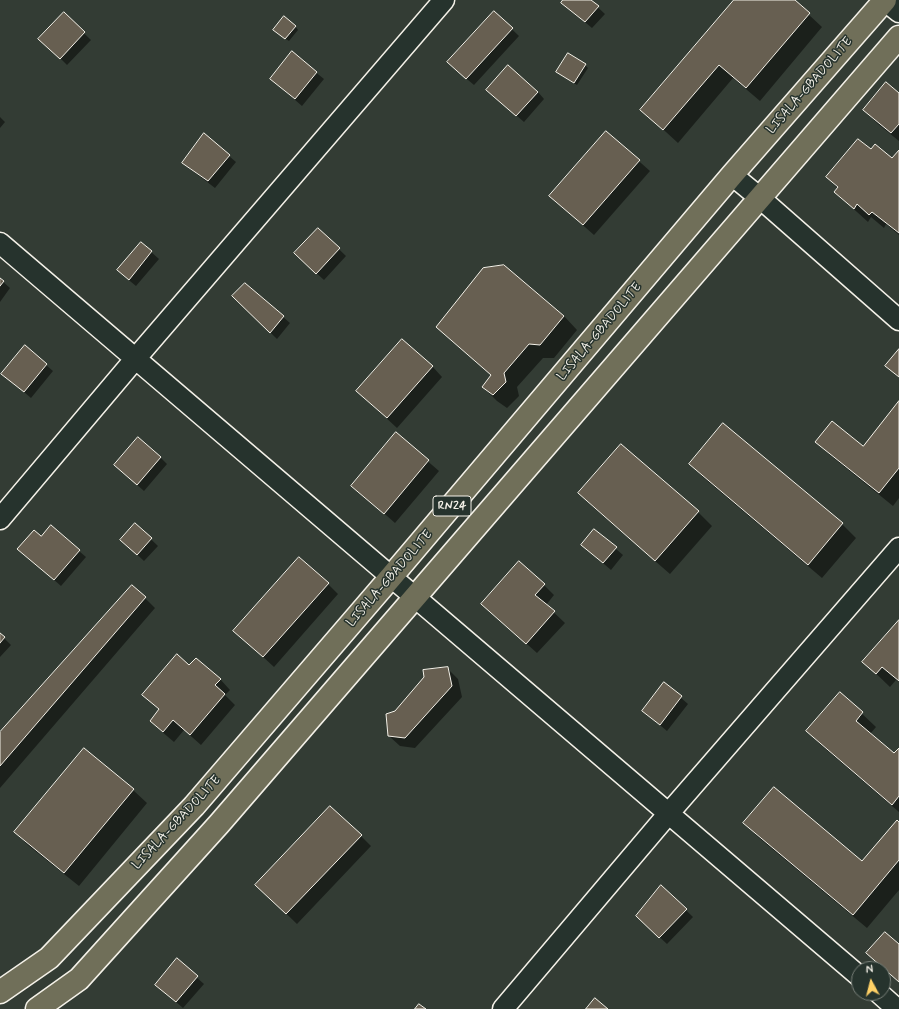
<!DOCTYPE html>
<style>
body{margin:0}
#map{position:relative;width:899px;height:1009px;overflow:hidden;background:#333c34;font-family:Mynerve,sans-serif}
canvas{display:block}
.north{position:absolute;left:851px;top:961px;width:40px;height:40px;box-sizing:border-box;background:#26332d;border:1px solid #787f78;border-radius:50%;rotate:353deg;font-size:11px;font-weight:700;line-height:16px;text-align:center;color:#f4f1e8}
.north::after{content:'';display:block;margin:auto;width:14px;height:18px;background:#ffd166;clip-path:polygon(50% 0,100% 100%,50% 72%,0 100%)}
</style>
<div id="map">
<canvas width="899" height="1009"></canvas>
<div class="north">N</div>
</div>
<script>
const g = document.querySelector('canvas').getContext('2d');
g.lineJoin = 'round';
function fillPath(path, color) { g.fillStyle = color; g.fill(path, 'evenodd'); }
function trace(path, color, width, dash) { g.strokeStyle = color; g.lineWidth = width; g.lineCap = dash ? 'butt' : 'round'; g.setLineDash(dash || []); g.stroke(path); }
function drawText(font, color, halo, rows, align = 'center') {
  g.font = font + ' Mynerve,sans-serif'; g.lineWidth = 3; g.setLineDash([]); g.textBaseline = 'middle'; g.strokeStyle = halo; g.fillStyle = color; for (const [text, x, y, turn = 0] of rows) {
    g.save(); g.translate(x, y); g.rotate((+turn || 0) * Math.PI / 180); g.textAlign = isNaN(turn) ? turn : align; if (halo) g.strokeText(text, 0, 0); g.fillText(text, 0, 0); g.restore();
  }
}
const shadow = new Path2D(`
 M564,0H590L605,14L592,28L562,3Z
 M736,0H793L822,27L760,101L733,78L678,143L642,110Z
 M494,12L519,36L474,85L455,69Z
 M64,14L91,40L67,65L40,38Z
 M295,26L298,30L289,41L277,33Z
 M292,53L324,79L302,106L271,79Z
 M585,65L588,68L577,85L561,75Z
 M538,92L544,99L524,122L494,96Z
 M899,94V141L878,124L864,110Z
 M0,117L5,122L0,128Z
 M606,132L650,171L594,235L561,206Z
 M871,151L892,160L899,151V235L886,224L884,228L871,217L868,222L835,192L838,189L827,177Z
 M229,156L236,162L215,188L190,169L183,163Z
 M318,229L346,256L324,280L302,260Z
 M141,243L159,259L136,286L125,277Z
 M504,266L564,316L577,330L554,358H543L517,387L519,396L507,408L497,401L483,387L492,376L437,327Z
 M0,279L10,288L0,302Z
 M245,284L290,323L277,339L233,296Z
 M25,347L53,371L31,398L10,380Z
 M432,366L442,377L397,428L357,391Z
 M899,402V498L893,506L830,455L817,442L863,447Z
 M396,434L439,471L395,523L352,485Z
 M622,445L698,512L712,526L670,574L593,507L579,493Z
 M160,457L167,464L144,491L115,465Z
 M690,464L842,524L856,538L822,578L704,478Z
 M135,524L158,546L144,561L128,546Z
 M594,530L623,555L611,570L589,551Z
 M41,537L79,551L86,557L61,586L19,549Z
 M328,584L338,594L274,667L235,631Z
 M544,585L554,595L546,605L565,623L537,653L482,604Z
 M145,598L155,608L0,788V734Z
 M899,622V682L896,680L890,687L864,662Z
 M0,634L11,645L0,657Z
 M190,666L220,679L230,690L225,695L235,705L201,745L184,730L174,742L161,731L151,721L160,710L143,695Z
 M447,668L458,679L462,697L415,748L400,746L389,736L396,711Z
 M664,683L688,704L667,731L643,711Z
 M840,693L876,727L870,734L894,755L899,749V812L821,745L807,731Z
 M133,790L147,803L79,886L29,846L15,832Z
 M745,823L862,862L899,823V890L867,928L758,837Z
 M361,836L371,846L297,924L267,895Z
 M661,886L693,917L667,944L637,916Z
 M177,960L204,984L183,1008L156,985Z`);
const building = new Path2D(`
 M563,0H591L599,6L585,22L561,3Z
 M734,0H795L810,13L746,88L719,65L663,130L640,110Z
 M494,11L513,28L466,79L447,62Z
 M64,12L85,32L60,59L38,39Z
 M284,16L296,26L285,39L273,30Z
 M292,51L317,72L295,99L270,79Z
 M568,53L586,64L574,83L556,72Z
 M508,65L538,92L516,116L486,90Z
 M886,82L899,93V124L891,133L863,110Z
 M606,131L640,160L583,225L549,196Z
 M204,133L230,155L208,181L182,163Z
 M858,139L871,149L875,144L892,158L899,150V233L872,212L869,215L857,204L854,209L834,192L838,187L826,177Z
 M318,228L340,248L316,274L294,253Z
 M141,242L152,251L129,280L117,270Z
 M504,265L564,316L540,345L529,344L504,373L506,382L493,395L482,387L491,375L436,327L483,268Z
 M0,278L4,281L0,286Z
 M245,283L284,316L270,333L232,296Z
 M402,339L433,366L387,418L356,391Z
 M25,345L47,364L24,392L1,374Z
 M899,349V377L885,366Z
 M899,401V468L879,493L815,442L832,421L863,446Z
 M723,423L843,523L808,565L689,464Z
 M396,432L429,460L384,514L351,486Z
 M138,437L161,457L137,485L114,465Z
 M621,444L699,511L655,561L578,493Z
 M135,523L152,538L137,555L120,540Z
 M51,525L80,550L54,580L17,549L34,530L41,536Z
 M594,529L617,547L603,563L581,545Z
 M299,557L329,583L263,657L233,631Z
 M519,561L545,584L535,595L555,611L526,644L481,604Z
 M132,585L146,597L0,766V732Z
 M899,620V681L882,667L876,674L862,662Z
 M0,633L5,637L0,643Z
 M177,654L189,665L196,658L221,679L215,685L225,694L190,735L173,720L163,732L150,721L159,709L142,695Z
 M448,667L452,686L405,738L388,736L386,714L395,711L424,677L423,670Z
 M664,682L682,696L660,725L642,711Z
 M840,692L863,712L856,721L894,753L899,748V796L892,805L806,731Z
 M84,748L134,789L64,873L14,832Z
 M774,787L862,861L897,820L899,822V860L853,915L743,823Z
 M330,806L362,835L286,914L255,885Z
 M661,885L687,909L659,938L636,916Z
 M885,932L899,944V982L866,953Z
 M177,958L198,976L176,1002L155,985Z
 M595,998L608,1009H586Z
 M419,1004L426,1009H415Z`);
const street = new Path2D(`
 M884,0L899,12
 M732,175L760,198L899,320
 M0,243L859,976
 M0,519L136,358L444,0
 M879,993L897,1009
 M503,1009L669,813L899,548`);
const primary = new Path2D(`
 M0,992L49,958L194,806L391,577L732,175L885,0
 M37,1009L79,979L219,824L899,37`);
const shields = [
 [452,506,38]
];
const shieldNames = [
 ["RN24",452,506]
];
const streetNames = [
 ["LISALA-GBADOLITE",810,86,-49],
 ["LISALA-GBADOLITE",600,332,-50],
 ["LISALA-GBADOLITE",390,579,-49],
 ["LISALA-GBADOLITE",177,823,-47]
];
fillPath(shadow, '#0007');
fillPath(building, '#675f51');
trace(building, '#f4f1e8', 1);
trace(street, '#f4f1e8', 23);
trace(primary, '#f4f1e8', 25);
trace(street, '#26332d', 20);
trace(primary, '#706f59', 22);
for (const [x, y, w] of shields) { const box = new Path2D(); box.roundRect(x - w / 2, y - 10, w, 20, 3); g.fillStyle = '#26332d'; g.fill(box); trace(box, '#f4f1e8', 1); }
drawText('bold 12px', '#f4f1e8', null, shieldNames);
drawText('13px', '#f4f1e8', '#26332d', streetNames);
</script>
